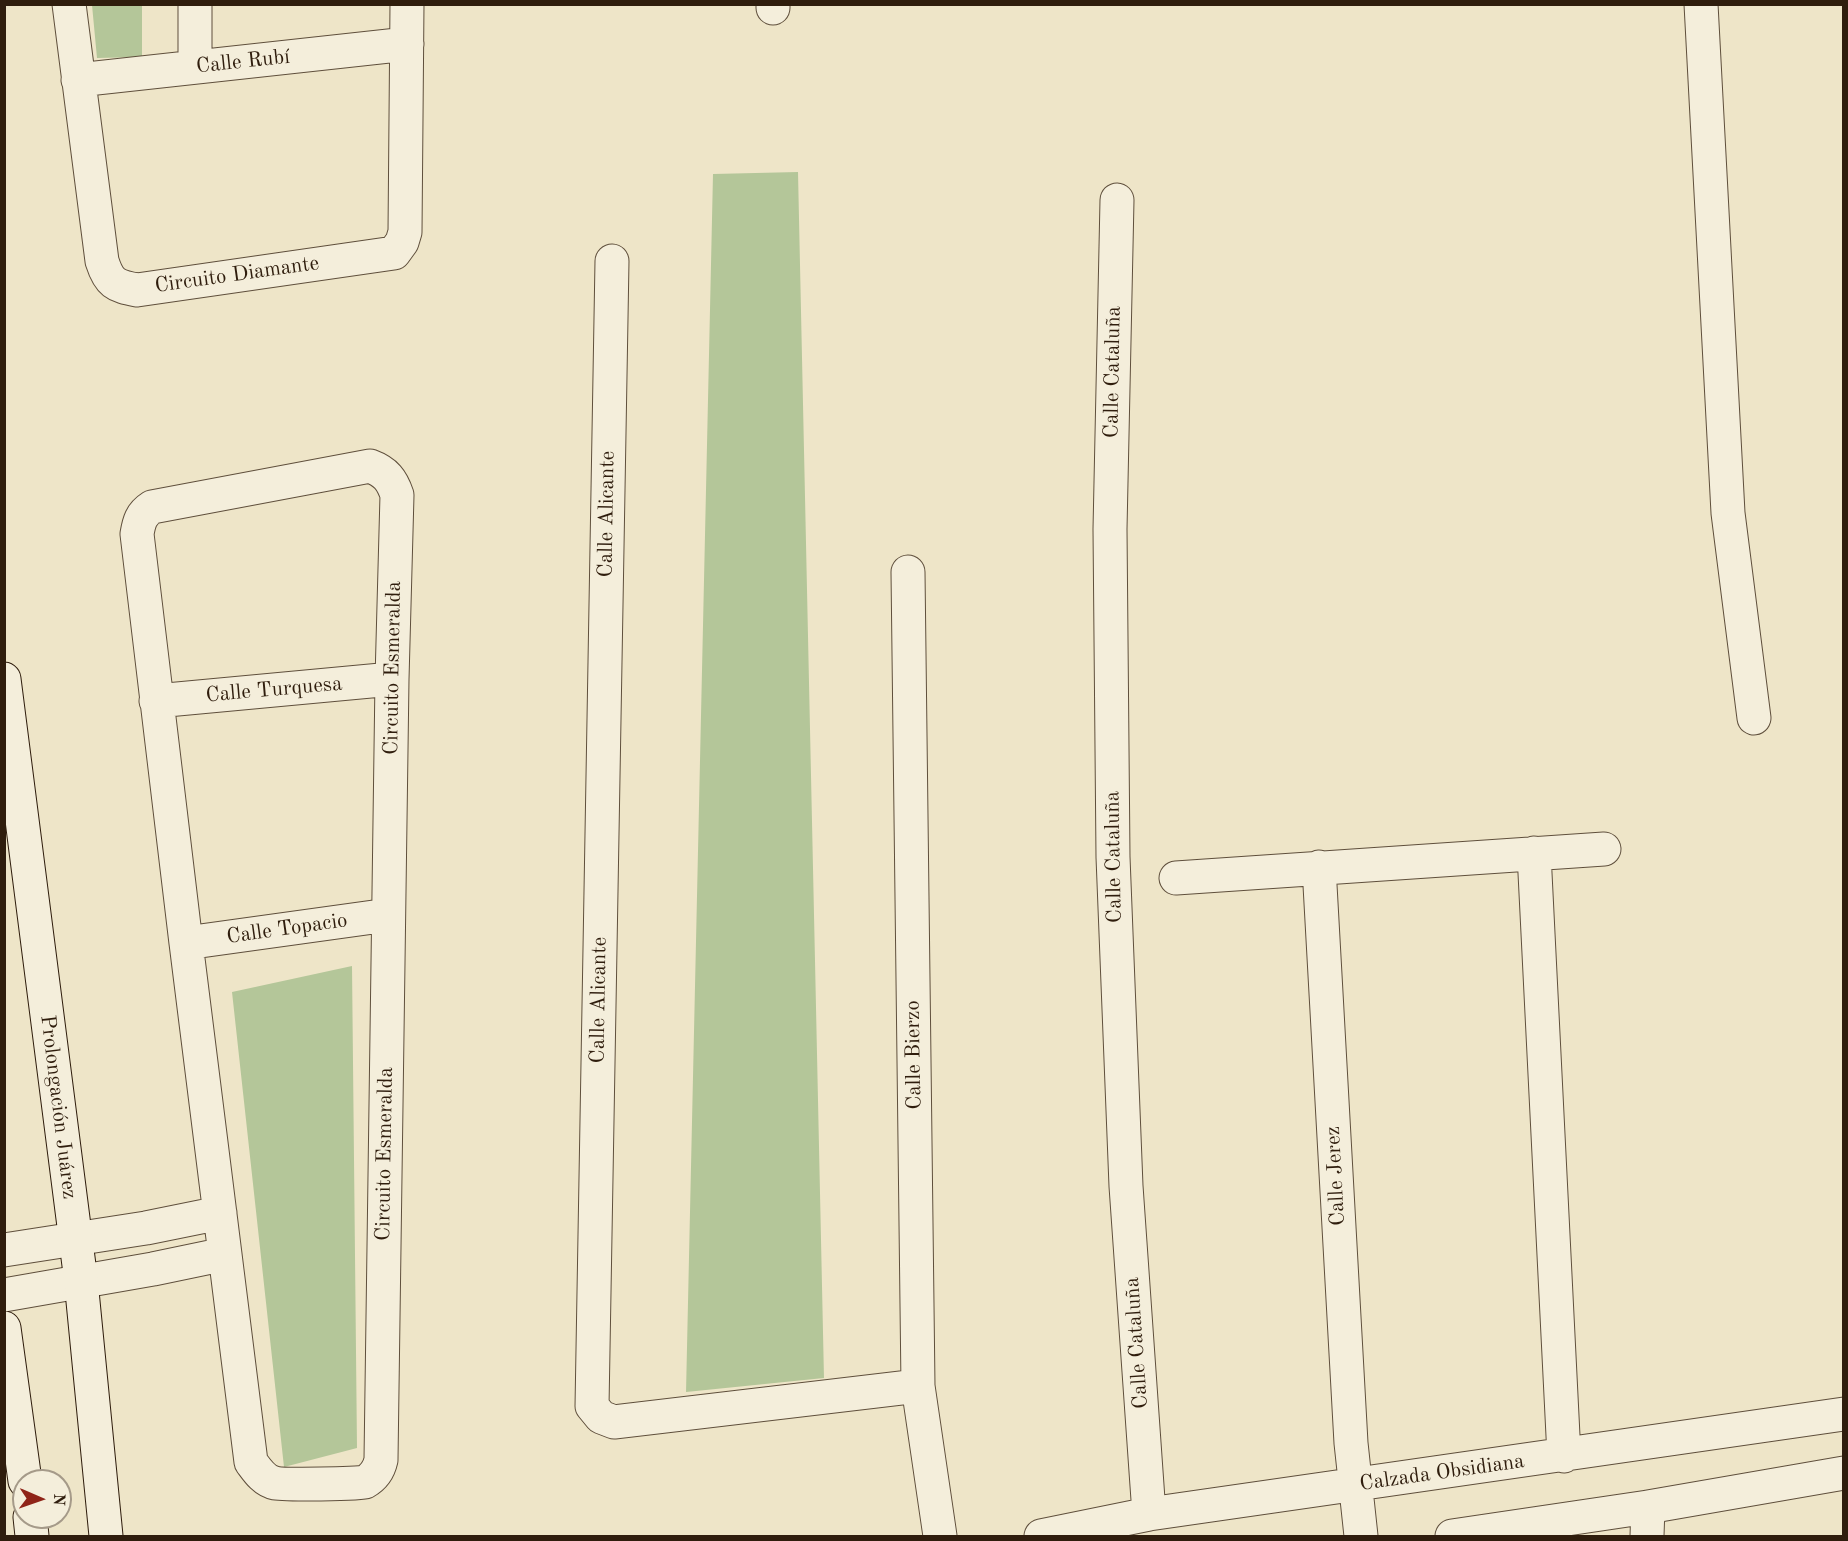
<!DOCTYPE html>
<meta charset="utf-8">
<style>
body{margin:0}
#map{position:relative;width:1848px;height:1541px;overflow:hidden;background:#eee5c8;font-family:"Old Standard TT",serif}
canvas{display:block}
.frame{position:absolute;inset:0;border:6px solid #2f1d0d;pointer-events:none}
.north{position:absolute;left:12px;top:1469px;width:60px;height:60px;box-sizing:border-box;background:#f4eedb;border:2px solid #a59a89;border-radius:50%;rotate:92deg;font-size:16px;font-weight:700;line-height:24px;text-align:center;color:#2f1d0d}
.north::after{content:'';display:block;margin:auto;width:21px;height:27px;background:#8f2418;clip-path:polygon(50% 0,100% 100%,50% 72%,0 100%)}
</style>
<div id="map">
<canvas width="1848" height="1541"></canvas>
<div class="frame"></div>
<div class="north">N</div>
</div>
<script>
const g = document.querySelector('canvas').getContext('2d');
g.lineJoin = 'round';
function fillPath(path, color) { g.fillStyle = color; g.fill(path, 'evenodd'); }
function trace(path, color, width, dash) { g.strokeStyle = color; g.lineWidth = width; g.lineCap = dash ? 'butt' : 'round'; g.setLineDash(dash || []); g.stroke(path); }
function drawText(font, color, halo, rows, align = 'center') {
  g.font = font + ' "Old Standard TT",serif'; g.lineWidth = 4.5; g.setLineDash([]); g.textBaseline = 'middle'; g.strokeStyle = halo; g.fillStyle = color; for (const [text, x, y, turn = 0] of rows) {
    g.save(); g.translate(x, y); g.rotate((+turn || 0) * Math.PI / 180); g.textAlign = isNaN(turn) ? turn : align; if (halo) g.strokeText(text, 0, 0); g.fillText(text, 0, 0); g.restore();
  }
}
const green = new Path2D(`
 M92,5H142V57L97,58Z
 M798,172L824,1378L686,1392L713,174Z
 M352,966L357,1448L284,1467L232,992Z`);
const street = new Path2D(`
 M69,4L102,261C109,283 115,286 137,290L394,253L402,242L405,232L407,4
 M195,4V67
 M1701,4L1728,513L1754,718
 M773,8V4
 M78,80L407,44
 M1117,200L1110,529L1113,857L1126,1186L1149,1514
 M612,261L592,1406L601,1417L614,1422L918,1386
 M370,466C386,472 392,480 397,495L392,679L381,1460C379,1469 374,1477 365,1482C360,1484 282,1485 275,1483C264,1481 257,1470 251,1462L186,943L137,534C139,522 141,514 152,507Z
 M908,572L918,1386L940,1536
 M156,701L392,679
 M1534,853L1564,1456
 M1319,867L1351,1443L1361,1536
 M1176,878L1604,849
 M186,943L388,915
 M4,1250L146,1228L220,1213
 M4,1295L153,1269L225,1254
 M1041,1536L1149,1514L1844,1414
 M1452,1536L1648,1507L1844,1473
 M1647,1536L1648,1507`);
const secondary = new Path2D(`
 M4,679L81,1281L106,1536
 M4,1328L25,1481
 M30,1517L32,1536`);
const streetNames = [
 ["Calle Rubí",243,62,-6],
 ["Circuito Diamante",237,275,-8],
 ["Calle Cataluña",1113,372,-89],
 ["Calle Alicante",607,514,-89],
 ["Circuito Esmeralda",393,668,-89],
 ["Calle Turquesa",274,690,-5],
 ["Calle Cataluña",1114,857,-91],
 ["Calle Topacio",287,929,-8],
 ["Calle Alicante",599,1000,-89],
 ["Calle Bierzo",914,1055,-91],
 ["Prolongación Juárez",58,1107,83],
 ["Circuito Esmeralda",385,1154,-89],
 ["Calle Jerez",1336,1176,-93],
 ["Calle Cataluña",1137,1343,-94],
 ["Calzada Obsidiana",1442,1473,-8]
];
fillPath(green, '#b4c699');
trace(street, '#5f4f3c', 35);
trace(secondary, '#2f1d0d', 35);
trace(street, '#f4eedb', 33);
trace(secondary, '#f4eedb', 33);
drawText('21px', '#2f1d0d', '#f4eedb', streetNames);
</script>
